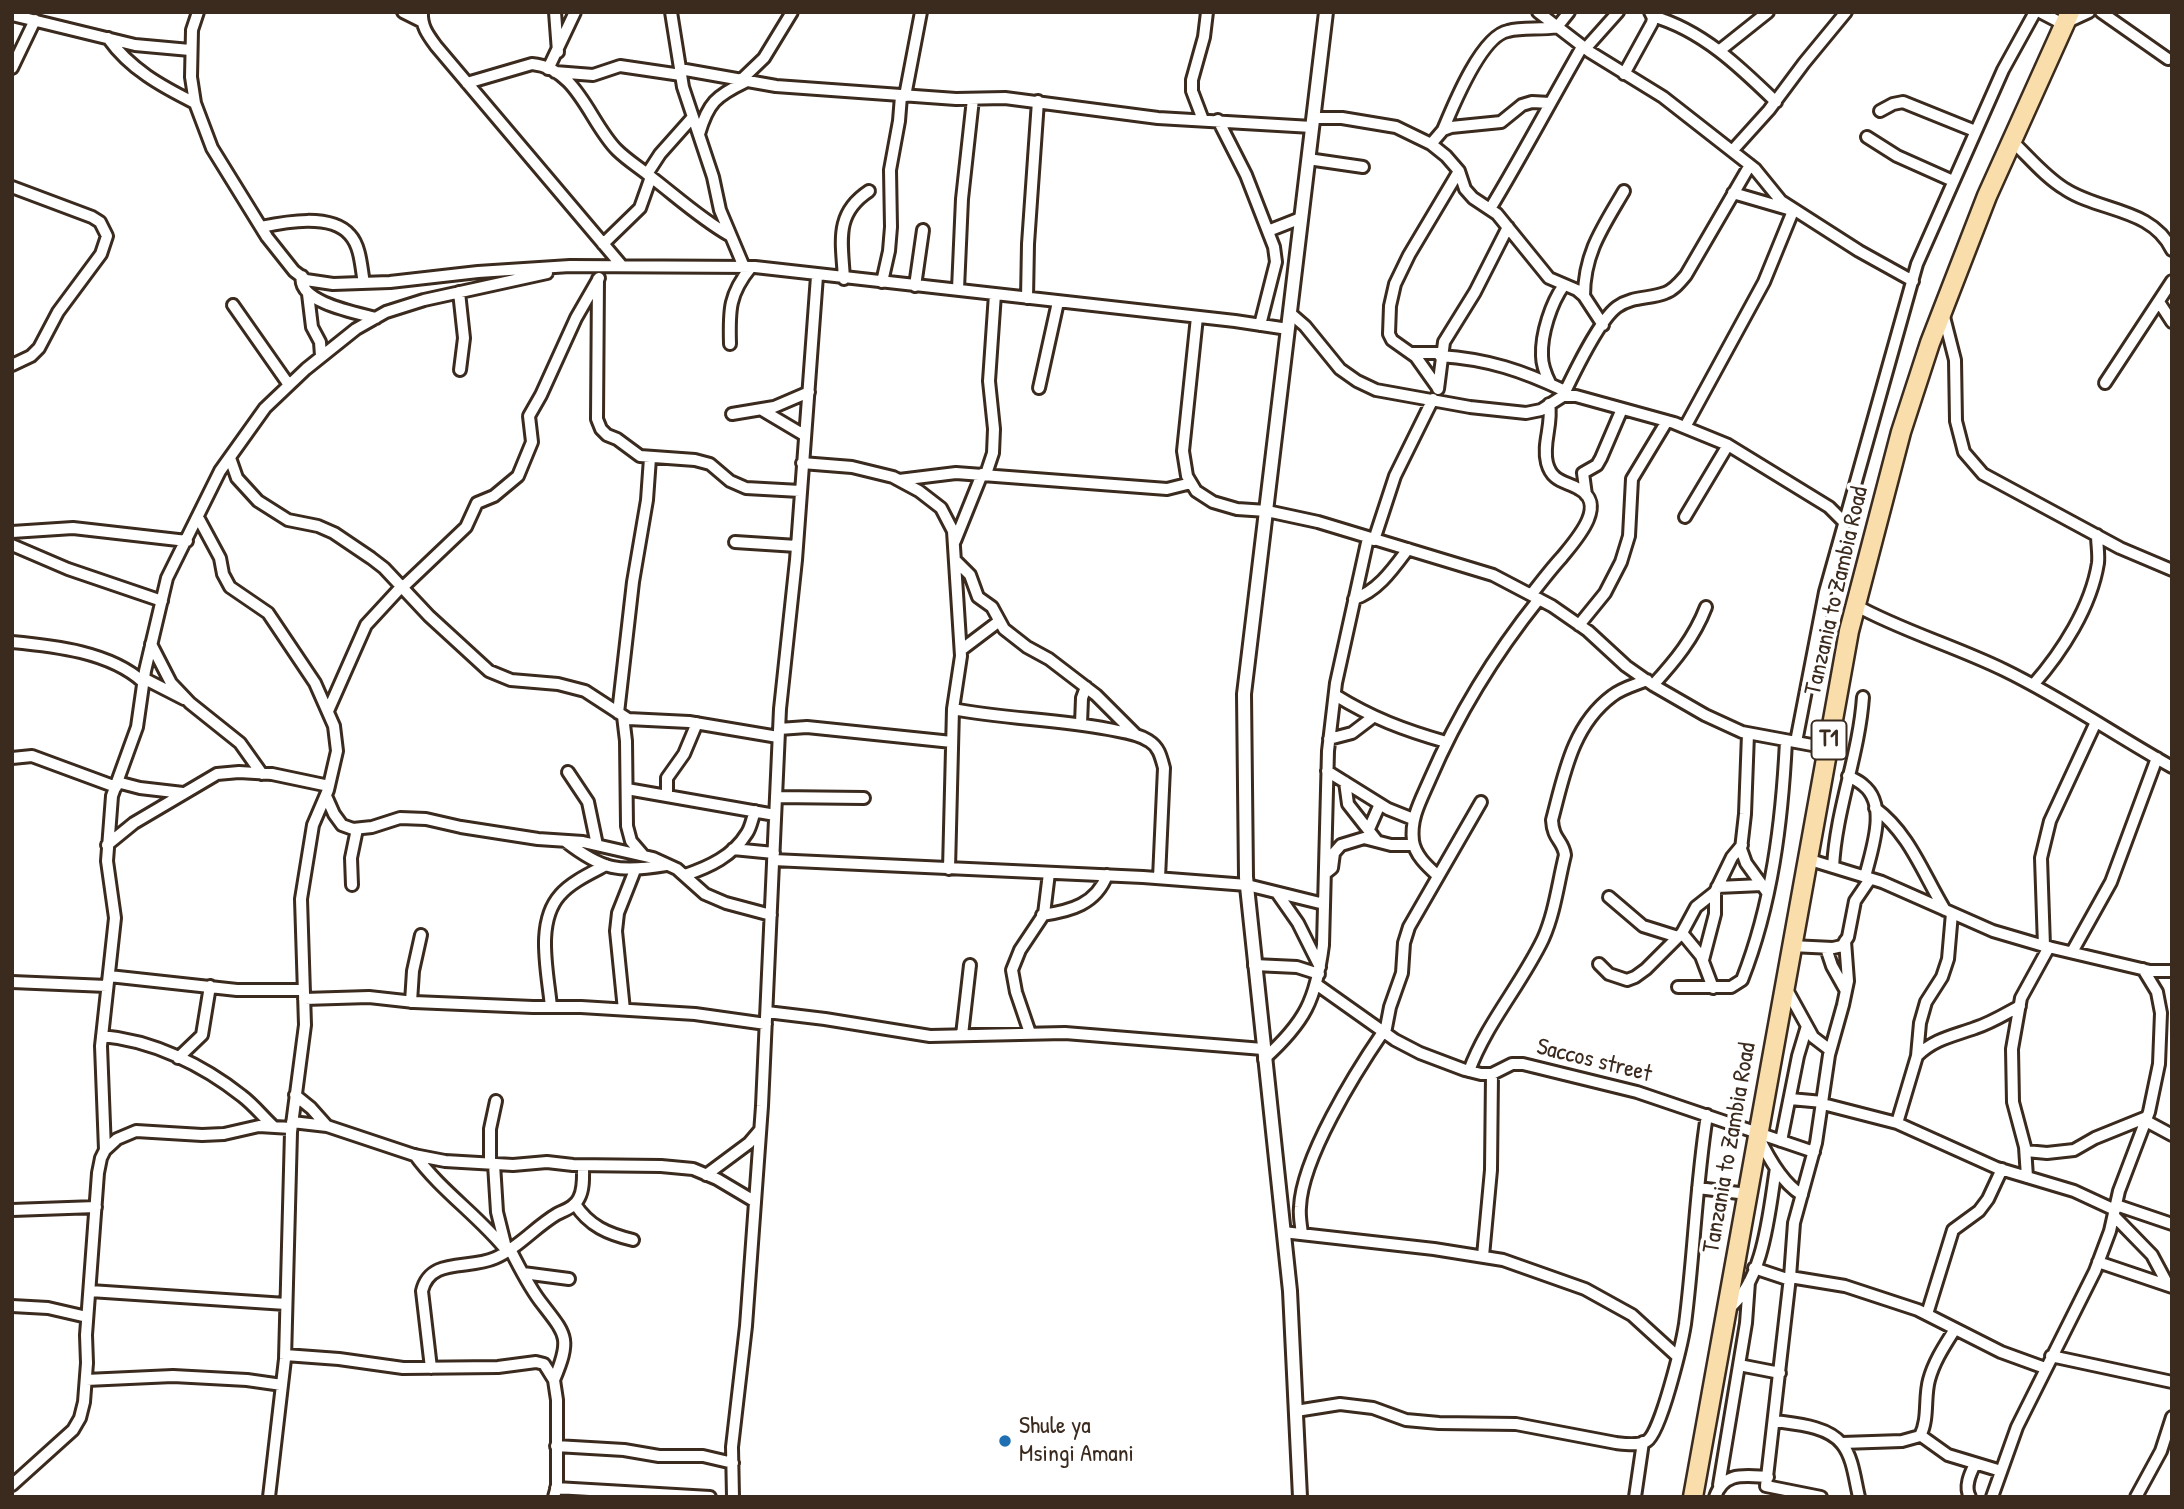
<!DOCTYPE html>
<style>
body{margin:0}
#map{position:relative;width:2184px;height:1509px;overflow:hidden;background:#fff;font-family:"Patrick Hand",sans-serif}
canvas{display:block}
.frame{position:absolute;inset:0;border:14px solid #3b2a1e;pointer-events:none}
</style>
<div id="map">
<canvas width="2184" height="1509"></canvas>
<div class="frame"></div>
</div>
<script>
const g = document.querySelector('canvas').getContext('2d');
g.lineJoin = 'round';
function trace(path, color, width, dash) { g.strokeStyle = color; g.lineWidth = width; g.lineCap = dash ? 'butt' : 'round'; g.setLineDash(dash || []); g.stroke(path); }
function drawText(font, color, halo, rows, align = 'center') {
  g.font = font + ' "Patrick Hand",sans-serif'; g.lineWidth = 7; g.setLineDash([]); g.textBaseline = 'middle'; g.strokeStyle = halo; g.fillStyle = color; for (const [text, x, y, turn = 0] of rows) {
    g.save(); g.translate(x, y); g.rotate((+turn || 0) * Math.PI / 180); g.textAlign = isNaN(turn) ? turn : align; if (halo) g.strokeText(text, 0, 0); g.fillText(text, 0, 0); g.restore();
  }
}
const minor = new Path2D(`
 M198,12L192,30L191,77L195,103L212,148L267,237L294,271L306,280L333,284L390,282L478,272L570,266L755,267L1235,321L1288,329
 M403,12L421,21
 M422,12C421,26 428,35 436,46L622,266
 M555,12L558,52
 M671,12L683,87L713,177L720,210L744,267
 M1538,12L1590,52L1663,97L1755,169L1781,201L1859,251L1913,281
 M2040,12L2063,24L2089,12
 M2101,12L2168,59
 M12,15L135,45L190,50
 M1652,16C1702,30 1740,67 1776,102
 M108,38C130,69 161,86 195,103
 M1585,49L1618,12
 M1719,51L1768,12
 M12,68L35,20
 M548,69L575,12
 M680,69L776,86L956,99L1005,98L1158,118L1312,127
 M555,72L593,75L620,66L681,75
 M1624,74L1652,23L1653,18L1650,12
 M740,81L764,58L792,12
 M467,83L532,64C578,68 589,122 617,150C627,160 640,168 651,177C677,197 701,219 729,235
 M905,96L921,12
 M1880,111L1893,104L1903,102L1975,131
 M1313,118H1342L1396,127L1431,144L1446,156L1459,171L1465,189L1473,198L1497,214L1549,278L1577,290L1584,296L1603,325
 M1203,120L1192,91V80L1204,37L1207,12
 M1218,120L1246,175L1274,247L1276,262L1260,325
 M1443,130C1453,106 1481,36 1508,31C1523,27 1541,30 1557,27L1569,12
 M699,134C708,103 716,96 745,82
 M1867,137L1897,156L1953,181
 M2012,141C2029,157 2045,177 2065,189C2100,212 2152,208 2172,250
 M1431,144L1443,130L1451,127L1501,122L1522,105L1532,102L1550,103
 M1732,151L1769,110L1804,63L1846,12
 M1308,159L1363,167
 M647,174L660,154L692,118
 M12,187L92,217L100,222L107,236L101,254L58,312L39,348L31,356L12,365
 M1733,193L1788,209
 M1490,209C1522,156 1551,101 1582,47
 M261,227C285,222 331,213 350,235C361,247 361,268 364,283
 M1268,231L1301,218
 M603,244L640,208L651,177
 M302,276C296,302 357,313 376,318
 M598,279L597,419L601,429L607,435L617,439L640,456L695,460L710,464L730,481L746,488L800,491
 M844,279C842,242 834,214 869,191
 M882,282L889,251L891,227L890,170L899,121L901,96
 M915,286L923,230
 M958,289L962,199L973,99
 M459,292L464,338L460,370
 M308,294L312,327L320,342L321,356
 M1584,296C1584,253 1603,227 1624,191
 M1027,298L1028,244L1038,101
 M2159,302L2172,322
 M233,305L289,385
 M1290,313L1305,326L1340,369L1357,381L1376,390L1470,407L1526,413L1541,410L1563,396H1576L1674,423L1728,445L1829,507L1845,523
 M1943,313L1955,360L1956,421L1964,452L1983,474L2120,548L2172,570
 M1197,317L1183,451L1187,476L1196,491L1213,502L1237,509L1267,511L1318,522L1493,575L1552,606L1588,631L1626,666L1653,685L1705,715L1742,732L1828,748
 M730,344C729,310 729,294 751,267
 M1411,353H1441
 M1440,356C1488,359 1523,371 1565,391
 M1550,383C1546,375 1542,365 1542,356C1541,334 1551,303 1564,285
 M2105,383L2172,281
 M1039,388L1058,302
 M1438,388L1416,357L1392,340L1389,334L1390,306L1395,284L1409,255L1459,171
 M1438,389L1444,342L1475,292L1508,227
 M1563,396C1573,375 1599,320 1617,307C1632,296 1650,299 1665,293C1674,290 1680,282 1686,275L1750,165
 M762,410L804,435
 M732,414L774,407L809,392
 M1685,427L1764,282L1793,211
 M230,458L237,478L258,501L288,520L318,526L334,533L371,558L384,568L429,616L489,671L511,680L558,684L585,691L628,719L689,722L778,737
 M802,463L852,467L893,477L919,491L941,508L953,531L961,656L953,709L949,869
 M986,474L993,453L994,429L989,381L995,294
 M899,480L956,473L1167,489L1191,483
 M1586,495L1583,473L1597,465L1601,458L1622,409
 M1685,517L1728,445
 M199,519L220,558L223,574L230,587L268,613L315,683L334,726L337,751L328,790L313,825L301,899L305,1025L291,1132L285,1359L269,1497
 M12,532L73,528L187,541
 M1374,540L1395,476L1433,399
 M955,541L982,474
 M735,542L797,546
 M12,545L68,569L162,601
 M955,560L970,575L978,597L992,607L1004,629L1027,647L1049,659L1096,695L1136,735
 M403,587L466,527L477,503L494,496L518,476L532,442L529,416L541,395L576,318L599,278
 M1531,595C1541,582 1551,569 1562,557C1574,542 1609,505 1579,489C1565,481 1552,482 1547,463C1542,443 1553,424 1549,404
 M1354,599C1378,591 1393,569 1408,549
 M1855,605C1902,631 1955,646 2004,670C2062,698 2115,735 2172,767
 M1579,625L1605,593L1621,562L1629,536L1632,479L1667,421
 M12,642C55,646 110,652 143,682
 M151,644L171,683L190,703L240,743L262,774
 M961,650L998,622
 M143,678L184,699
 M1653,685C1675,661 1694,638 1706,607
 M2033,685C2062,652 2091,607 2098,563C2099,554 2097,544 2097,535
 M1335,695C1372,718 1404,730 1446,742
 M953,709C1004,719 1056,719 1108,729C1122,732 1137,733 1149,741C1159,747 1161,757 1164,768L1159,878
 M328,711L366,625L402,586
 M618,713L633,582L647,500L650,458
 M623,716L626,741L627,826L631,841L643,855
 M1081,724L1082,698L1086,687
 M779,729L807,727L952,742
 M1748,734L1745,814L1741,849L1746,863L1767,892
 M1329,739L1352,733L1373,717
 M1796,742L1825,592L1917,264L2003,70L2035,12
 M12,758L32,756L116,787
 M1327,771L1388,809L1413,819
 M568,772L588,802L597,845
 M1848,776C1853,779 1859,781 1863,785C1889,805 1871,851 1865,877
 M117,782L140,788L183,793
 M1345,782L1348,804L1377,841
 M627,789L775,815
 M667,795V778L684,754L697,723
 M326,796L334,814L342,825L353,829L372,827L400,818L426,819L461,827L538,839L583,842L653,858L677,869L705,894L726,903L771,915
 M776,797L864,798
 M1875,808C1910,834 1923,874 1945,910
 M1369,829L1380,804
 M565,841C602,870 619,873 666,865
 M107,845L134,823L217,774L239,772L272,774L329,786
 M733,849L774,853
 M1807,859L1882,882L1993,931L2044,946L2150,971H2172
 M773,860L1143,877L1247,885L1324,904
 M1833,867C1836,809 1859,755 1863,697
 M1327,872L1332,868L1334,853L1341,845L1364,838L1391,845H1413
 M685,875C709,867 733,856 747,833C751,827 752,819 755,811
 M1437,875C1427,866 1415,855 1413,841C1410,818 1421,800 1430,779C1458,714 1495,654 1539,599
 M352,885L351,858L357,829
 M1717,887L1762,885
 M1277,893L1298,923L1320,967
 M1609,897L1643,926L1678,937
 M1042,915C1071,911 1096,904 1107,875
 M1682,933L1701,956L1713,988
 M1791,946L1833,948L1842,946L1848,937L1855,901L1870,879
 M2044,946L2041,858L2050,821L2096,722
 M1826,948L1832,966L1846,991
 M2072,952L2111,882L2157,758
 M1703,960L1715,914V892
 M1599,964L1609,974L1627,980L1635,977L1646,969L1682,933L1696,907L1715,892L1732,857L1742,845
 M1254,965L1297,967L1319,974
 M109,976L237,990H304
 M12,982L107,986
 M1316,984L1395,1040L1420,1053L1465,1070L1481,1074H1492L1512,1064H1523L1637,1092L1814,1152
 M1678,987H1731L1742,980C1772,904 1782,822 1786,741
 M1786,988L1813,1037L1830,1050
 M304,999L369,997L414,1002L533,1007H581L695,1014L766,1024
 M411,1002L413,971L421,935
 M551,1007C548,973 535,923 560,895C571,882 591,873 606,865
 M624,1010L616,931L618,913L635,870
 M767,1012L825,1019L930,1036L1065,1033L1263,1049
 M1030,1033L1016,992L1012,970L1020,950L1044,914L1049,873
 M1385,1033L1390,1007L1402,973L1404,943L1409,927L1481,802
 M962,1035L970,965
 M102,1036C152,1040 203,1065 242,1096C254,1105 263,1117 274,1127
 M1917,1056L1920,1023L1926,1002L1942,977L1948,959L1952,913
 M178,1058L202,1035L210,986
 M1264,1059C1305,1022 1316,1000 1323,945L1328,751L1336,683L1368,538
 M1469,1071C1486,1024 1521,985 1543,939C1555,912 1558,883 1565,855C1563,840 1553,840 1552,820C1564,775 1572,726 1612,696C1622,688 1635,685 1647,680
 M295,1095L311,1108L327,1126
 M1790,1099L1823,1102
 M1823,1104L1897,1123L1997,1168L2074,1191L2115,1210
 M2146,1121L2172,1135
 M292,1122L327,1126L414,1155L445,1161L513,1165L547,1162L573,1165L661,1166L693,1169L717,1179L754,1201
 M1897,1123L1917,1056C1934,1039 1953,1036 1975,1028C1991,1023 2005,1014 2020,1006
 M1758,1136C1768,1157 1782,1183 1802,1195
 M1781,1141L1798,1056L1807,1026
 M105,1150L101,1046L115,918L107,861L112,796L137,727L145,671L167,578L220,471L265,408L306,369L356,329L386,312L424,300L547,273
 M2026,1151L2047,1153L2074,1150L2095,1138L2147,1117
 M415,1155C441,1191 479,1216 507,1251
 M490,1164V1129L496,1101
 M494,1164L497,1212L506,1248
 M706,1175L749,1143L760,1130
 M2027,1177L2025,1147L2013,1102L2012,1049L2021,998L2049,947
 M1698,1188L1747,1194
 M575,1204C589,1226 608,1234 633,1240
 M2116,1205L2172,1224
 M12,1210L96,1207
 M2114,1216L2152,1255L2168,1285
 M1283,1232L1434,1249L1503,1260L1585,1289L1632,1315L1677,1356
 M1302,1234C1301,1225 1299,1216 1300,1207C1302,1158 1355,1073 1383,1032
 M510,1249C519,1267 528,1285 540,1301C566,1335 572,1337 554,1380
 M1483,1256L1491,1170L1492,1074
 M2098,1262L2172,1287
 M1754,1268L1790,1280
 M523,1273L569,1279
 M1790,1277L1845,1286L1918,1310L2001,1352L2045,1368
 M90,1291L286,1304
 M12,1306L48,1308L87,1317
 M1727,1310C1764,1282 1769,1212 1776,1168
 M1927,1314L1953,1230L1979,1211L1988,1199L2002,1169
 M285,1355L339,1359L403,1368L498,1367L536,1362L544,1364L554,1380L557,1400V1486L554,1497
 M2051,1356L2172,1382
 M1739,1365L1780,1373
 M431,1368L422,1291C430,1257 468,1270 495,1258C518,1248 535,1227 557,1214C565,1210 575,1207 579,1198C584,1189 583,1176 583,1166
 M86,1380L173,1376L247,1380L282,1385
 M1296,1411L1340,1404L1373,1408L1406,1420L1439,1423L1516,1424L1616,1443C1625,1444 1639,1446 1647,1441C1661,1432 1682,1343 1685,1324C1694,1255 1696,1184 1707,1115
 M1775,1421C1796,1424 1828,1426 1842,1444C1853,1457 1855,1481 1859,1497
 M1920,1435L1948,1455L2001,1471
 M1842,1443L1902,1441L1920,1436C1929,1419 1924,1398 1929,1380C1934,1361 1945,1345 1955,1329
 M556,1446L624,1450L659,1456H703L733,1463
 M12,1485L73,1430L80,1418L84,1402L87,1363L86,1335L98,1173L101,1158L105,1150L117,1139L136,1131L202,1135L224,1134L259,1126L291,1128
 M1719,1485L1746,1323L1749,1282
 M556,1488L710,1497
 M733,1497L732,1447L746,1326L762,1106L780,709L796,560L817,276
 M1635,1497L1643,1442
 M1715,1497C1724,1471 1745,1476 1768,1477
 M1821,1497L1766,1486L1790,1277L1794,1223L1816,1143L1829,1055L1843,1005L1848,981L1845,941
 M1970,1497C1964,1487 1970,1474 1975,1464
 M1992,1497L2017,1427L2095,1271L2110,1231L2119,1191L2149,1112L2159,1064L2161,1013L2157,992L2143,969
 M2136,1497L2161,1451L2172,1417`);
const tertiary = new Path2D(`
 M1300,1497L1290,1291L1246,877L1244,694L1326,12`);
const trunk = new Path2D(`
 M1693,1497L1849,631L1901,432L1930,343L1987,196L2070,12`);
const markers = [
 [1005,1441,7,"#1f6fb2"]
];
const shields = [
 [1829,740,35]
];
const shieldNames = [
 ["T1",1829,740]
];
const streetNames = [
 ["Tanzania to Zambia Road",1837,591,-77],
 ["Saccos street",1594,1061,14],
 ["Tanzania to Zambia Road",1730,1148,-80]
];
const poiNames = [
 ["Shule ya",1019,1427],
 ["Msingi Amani",1019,1455]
];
trace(minor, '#3b2a1e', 16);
trace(tertiary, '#3b2a1e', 18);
trace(trunk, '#3b2a1e', 23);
trace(minor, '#fff', 10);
trace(tertiary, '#fff', 12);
trace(trunk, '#f9deab', 18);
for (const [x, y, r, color] of markers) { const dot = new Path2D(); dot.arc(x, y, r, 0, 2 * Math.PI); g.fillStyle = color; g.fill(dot); trace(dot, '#fff', 2.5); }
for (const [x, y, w] of shields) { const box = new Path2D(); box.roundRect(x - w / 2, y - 19.5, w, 39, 5); g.fillStyle = '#fff'; g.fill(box); trace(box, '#3b2a1e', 2); }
drawText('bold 23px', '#3b2a1e', null, shieldNames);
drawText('24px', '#3b2a1e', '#fff', streetNames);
drawText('24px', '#3b2a1e', '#fff', poiNames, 'left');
</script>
